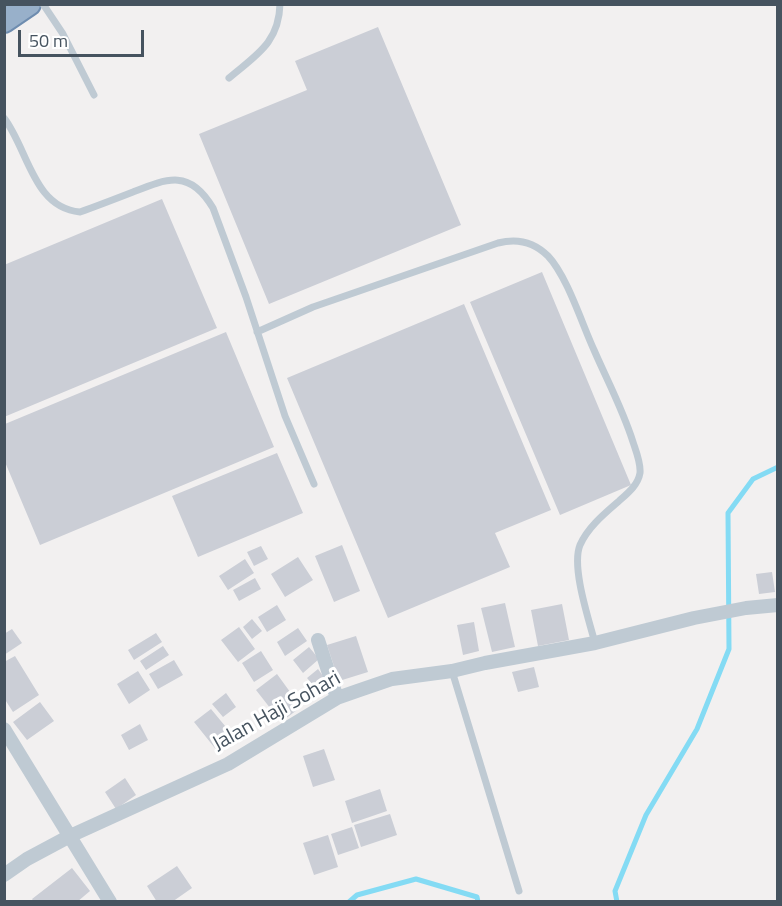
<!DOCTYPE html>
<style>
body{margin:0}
#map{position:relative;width:782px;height:906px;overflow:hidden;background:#f2f0f0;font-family:"Titillium Web",sans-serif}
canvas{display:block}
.frame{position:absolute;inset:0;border:6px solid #46535f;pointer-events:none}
.scale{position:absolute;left:18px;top:30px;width:126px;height:27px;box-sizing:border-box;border:3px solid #46535f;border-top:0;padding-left:8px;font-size:18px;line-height:21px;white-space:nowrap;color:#46535f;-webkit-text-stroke:4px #fff;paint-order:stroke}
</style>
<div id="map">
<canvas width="782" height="906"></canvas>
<div class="frame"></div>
<div class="scale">50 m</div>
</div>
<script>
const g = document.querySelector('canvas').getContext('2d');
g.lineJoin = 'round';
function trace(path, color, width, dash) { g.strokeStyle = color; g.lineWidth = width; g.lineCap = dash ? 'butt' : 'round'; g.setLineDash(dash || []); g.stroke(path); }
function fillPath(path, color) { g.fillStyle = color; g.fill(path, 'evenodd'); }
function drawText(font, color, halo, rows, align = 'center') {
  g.font = font + ' "Titillium Web",sans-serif'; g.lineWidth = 6; g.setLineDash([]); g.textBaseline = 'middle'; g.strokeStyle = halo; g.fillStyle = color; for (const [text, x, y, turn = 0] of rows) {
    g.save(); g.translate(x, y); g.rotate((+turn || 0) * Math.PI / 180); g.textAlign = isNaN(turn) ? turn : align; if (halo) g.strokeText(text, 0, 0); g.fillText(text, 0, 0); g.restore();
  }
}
const stream = new Path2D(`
 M349,902L357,895L416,879L477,897L478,902
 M617,902L615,891L646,815L697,729L729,649L728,513L753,479L778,467`);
const building = new Path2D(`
 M378,27L461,225L269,304L199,134L307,90L295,61Z
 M162,199L217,328L4,417V265Z
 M542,272L631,485L560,515L470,302Z
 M464,304L551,510L495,533L510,567L388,618L287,378Z
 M226,332L274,447L40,545L5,462V424Z
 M277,453L303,513L198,557L172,496Z
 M342,545L360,591L334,602L315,556Z
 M261,546L268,559L254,566L247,552Z
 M298,557L313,580L285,597L271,574Z
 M245,559L254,573L228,590L219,576Z
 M772,572L775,592L759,594L756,574Z
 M255,578L261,589L239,601L233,590Z
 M505,603L515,647L492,652L481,608Z
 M562,604L569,640L538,646L531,610Z
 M277,605L286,620L267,632L258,617Z
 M252,619L262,631L252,639L243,627Z
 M474,622L479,651L463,655L457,625Z
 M239,627L255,649L238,662L221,640Z
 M298,628L307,641L285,656L277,642Z
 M12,629L22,643L4,655V634Z
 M156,633L162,642L134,660L128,650Z
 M356,636L368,672L339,681L327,645Z
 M163,646L169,655L146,670L140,661Z
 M309,647L319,659L303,673L293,660Z
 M261,651L273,670L254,682L242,663Z
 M15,656L39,695L13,712L4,698V662Z
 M174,660L183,675L158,689L149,674Z
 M534,667L539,687L518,692L512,672Z
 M318,669L328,683L318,691L307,678Z
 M138,671L150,690L129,704L117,684Z
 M277,674L301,707L281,722L256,690Z
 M226,693L236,707L223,717L212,704Z
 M40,702L54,721L27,740L13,722Z
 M211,709L235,738L218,752L194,722Z
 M140,724L148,740L129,750L121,735Z
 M324,749L335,780L313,787L303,756Z
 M125,778L136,795L116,809L105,792Z
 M380,789L387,811L352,823L345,801Z
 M390,814L397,835L361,847L354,825Z
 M352,827L359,848L338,855L331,834Z
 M328,835L338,867L314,875L303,843Z
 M177,866L192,888L172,902H157L147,886Z
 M72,868L90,891L77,902H34L32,899Z`);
const service = new Path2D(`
 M43,4L63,34L94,95
 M229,78C256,55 279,43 280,4
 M4,118C28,149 33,208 80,212C97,206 115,199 133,192C168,178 190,169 213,208L246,297L285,416L314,484
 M257,332L313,307L498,243C517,238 534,242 548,256C567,276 582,324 594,350C607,380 623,410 633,442C636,451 641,463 640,473C638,485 628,493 619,501C604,514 588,527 580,545C571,567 589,620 595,643
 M452,671L519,891`);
const minor = new Path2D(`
 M318,640L337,698
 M4,729L110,902
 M4,875L27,859L70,836L228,764L337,698L357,691L392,679L452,671L485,663L595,643L694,618L746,608L778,605`);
const trunk = new Path2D(`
 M4,21L29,4`);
const streetNames = [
 ["Jalan Haji Sohari",277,712,-29]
];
trace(stream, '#84dbf4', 5);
fillPath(building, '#cbced6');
trace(trunk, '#6e8caf', 26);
trace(service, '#bfcad3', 7);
trace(minor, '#bfcad3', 14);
trace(trunk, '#98b0ca', 22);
drawText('21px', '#46535f', '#fff', streetNames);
</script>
